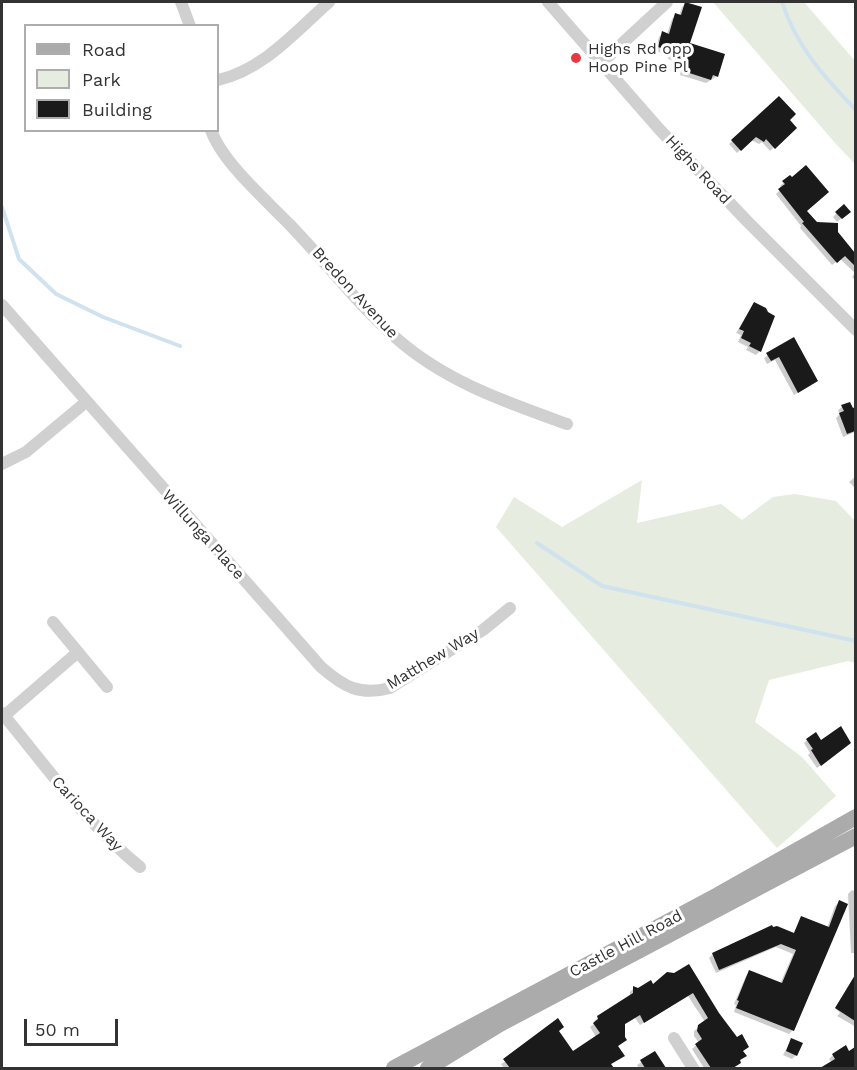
<!DOCTYPE html>
<style>
body{margin:0}
#map{position:relative;width:857px;height:1070px;overflow:hidden;background:#fff;font-family:"Work Sans",sans-serif}
canvas{display:block}
.frame{position:absolute;inset:0;border:3px solid #333;pointer-events:none}
.legend{position:absolute;left:24px;top:24px;width:195px;height:108px;box-sizing:border-box;background:#fff;border:2px solid #adadad;margin:0;padding:8px 10px;list-style:none;font-size:18px;color:#333}
.legend li{display:flex;align-items:center;gap:12px;height:30px}
.legend b{width:30px;border:2px solid #adadad}
.scale{position:absolute;left:24px;top:1019px;width:94px;height:27px;box-sizing:border-box;border:3px solid #333;border-top:0;padding-left:8px;font-size:18px;line-height:21px;white-space:nowrap;color:#333;-webkit-text-stroke:4px #fff;paint-order:stroke}
</style>
<div id="map">
<canvas width="857" height="1070"></canvas>
<div class="frame"></div>
<ul class="legend">
<li><b style="height:8px;background:#ababab"></b>Road</li>
<li><b style="height:16px;background:#e6ecdf"></b>Park</li>
<li><b style="height:16px;background:#1a1a1a"></b>Building</li>
</ul>
<div class="scale">50 m</div>
</div>
<script>
const g = document.querySelector('canvas').getContext('2d');
g.lineJoin = 'round';
function fillPath(path, color) { g.fillStyle = color; g.fill(path, 'evenodd'); }
function trace(path, color, width, dash) { g.strokeStyle = color; g.lineWidth = width; g.lineCap = dash ? 'butt' : 'round'; g.setLineDash(dash || []); g.stroke(path); }
function drawText(font, color, halo, rows, align = 'center') {
  g.font = font + ' "Work Sans",sans-serif'; g.lineWidth = 6; g.setLineDash([]); g.textBaseline = 'middle'; g.strokeStyle = halo; g.fillStyle = color; for (const [text, x, y, turn = 0] of rows) {
    g.save(); g.translate(x, y); g.rotate((+turn || 0) * Math.PI / 180); g.textAlign = isNaN(turn) ? turn : align; if (halo) g.strokeText(text, 0, 0); g.fillText(text, 0, 0); g.restore();
  }
}
const green = new Path2D(`
 M713,2H804L855,61V164L836,144Z
 M642,480L637,523L721,504L742,520L773,497L795,494L836,501L855,521V663L848,661L769,680L755,722L802,757L836,796L777,848L496,527L514,497L562,527Z`);
const shadow = new Path2D(`
 M686,3L689,44L717,76L706,83L680,75L681,71L677,70L679,63L668,59L669,55L655,51L659,37L663,33L667,34L672,19L676,15L679,16L682,7Z
 M779,98L788,120L795,128L770,151L762,142L759,144L751,140L737,153L729,144Z
 M790,177L805,212L816,223L836,233L856,255V281L852,277L855,273L840,259L832,265L800,228L801,226L776,194L782,188L780,186Z
 M844,206L849,212L837,222L833,217Z
 M754,304L760,351L756,355L746,350L748,347L738,342L741,335L736,333Z
 M794,339L816,381L794,395L775,360L767,364L764,358Z
 M842,407L852,410L856,408L855,432L843,437L836,418L840,414L838,410Z
 M856,476V489L849,482Z
 M807,740L821,742L846,746L817,768L808,755L810,753L804,743Z
 M852,890L856,892V953H851L848,894Z
 M839,902L793,1030L789,1034L734,1012L736,1005L734,1004L746,976L750,972L780,984L793,954L776,947L716,973L709,958L713,954L793,934L802,917L827,928L835,906Z
 M688,966L745,1056L732,1068H704L692,1049L699,1043L694,1036V1031L705,1022L688,996L640,1025L635,1018L624,1025V1037L625,1040L617,1047L619,1059L610,1065L612,1068H504L501,1064L558,1031L573,1053L596,1037L590,1027L595,1023L594,1021L630,997V992L634,988L639,989L653,986Z
 M855,978H856V1027L837,1016L840,1013L835,1008Z
 M791,1040L796,1055L792,1059L783,1055Z
 M854,1050L856,1068H822L832,1063L829,1059L833,1055L849,1053Z
 M655,1053L666,1068H639L637,1065Z`);
const stream = new Path2D(`
 M782,2C796,46 824,77 856,110
 M2,207L19,259L56,294L103,317L180,346
 M537,543L602,586L856,641`);
const building = new Path2D(`
 M685,2L702,7L690,43L725,54L718,77L713,75L711,80L683,71L684,67L680,66L682,59L671,56L672,52L658,47L662,31L669,34L675,13L681,15Z
 M779,96L796,114L790,120L797,128L775,149L766,139L764,142L756,137L741,151L731,140Z
 M806,165L829,192L807,211L817,222L838,223V232L855,253V266L845,256L837,263L802,223L804,222L778,189L785,184L782,181L790,175L792,177Z
 M844,204L851,212L842,219L835,212Z
 M754,302L766,308L768,312L775,316L761,352L749,346L751,343L741,338L744,331L739,329Z
 M794,337L818,381L798,393L779,357L771,361L766,353Z
 M850,402L853,408L855,407V431L847,434L839,413L844,411L841,405Z
 M841,726L851,743L821,766L811,750L813,749L806,739L816,732L821,740Z
 M839,900L848,904L794,1031L736,1008L739,1001L737,1000L749,970L782,983L796,950L781,944L719,970L712,953L772,925L773,927L777,926L794,933L801,916L829,927Z
 M689,964L719,1013L737,1037L742,1034L749,1047L743,1051L747,1056L740,1060L741,1063L733,1068H711L695,1044L702,1039L697,1031L698,1025L708,1018L693,993L644,1023L640,1015L625,1024V1037L627,1040L618,1046L625,1056L611,1064L614,1068H510L503,1059L558,1018L564,1027L559,1031L573,1051L600,1033L593,1023L598,1019L597,1016L633,993V986L638,988L651,980L653,984L667,972L674,973Z
 M855,975V1021L835,1008Z
 M791,1038L803,1043L797,1056L786,1051Z
 M846,1045L849,1051L855,1047V1068H820L835,1059L832,1054Z
 M655,1051L666,1068H645L640,1060Z`);
const minor = new Path2D(`
 M181,2L190,26
 M548,2L660,130L747,221L856,330
 M601,63L667,2
 M218,80C263,70 295,32 329,2
 M211,130C222,162 266,200 290,225C326,262 357,304 396,338C446,382 506,402 567,424
 M2,305L321,667C344,687 360,696 390,688L483,630L510,608
 M2,464L26,452L86,402
 M53,622L107,687
 M2,713C46,766 86,823 140,867
 M4,716L78,652
 M674,1038L693,1068`);
const major = new Path2D(`
 M394,1068L718,895L856,817
 M428,1068L500,1024L856,836`);
const markers = [
 [576,58,6,"#e63946"]
];
const poiNames = [
 ["Highs Rd opp",588,49],
 ["Hoop Pine Pl",588,67]
];
const streetNames = [
 ["Highs Road",698,170,47],
 ["Bredon Avenue",355,293,47],
 ["Willunga Place",203,535,48],
 ["Matthew Way",433,659,-31],
 ["Carioca Way",87,814,47],
 ["Castle Hill Road",626,944,-28]
];
fillPath(green, '#e6ecdf');
fillPath(shadow, '#0003');
trace(stream, '#cfe2ee', 4);
fillPath(building, '#1a1a1a');
trace(minor, '#d0d0d0', 12);
trace(major, '#ababab', 16);
for (const [x, y, r, color] of markers) { const dot = new Path2D(); dot.arc(x, y, r, 0, 2 * Math.PI); g.fillStyle = color; g.fill(dot); trace(dot, '#fff', 2); }
drawText('16px', '#333', '#fff', poiNames, 'left');
drawText('16px', '#333', '#fff', streetNames);
</script>
